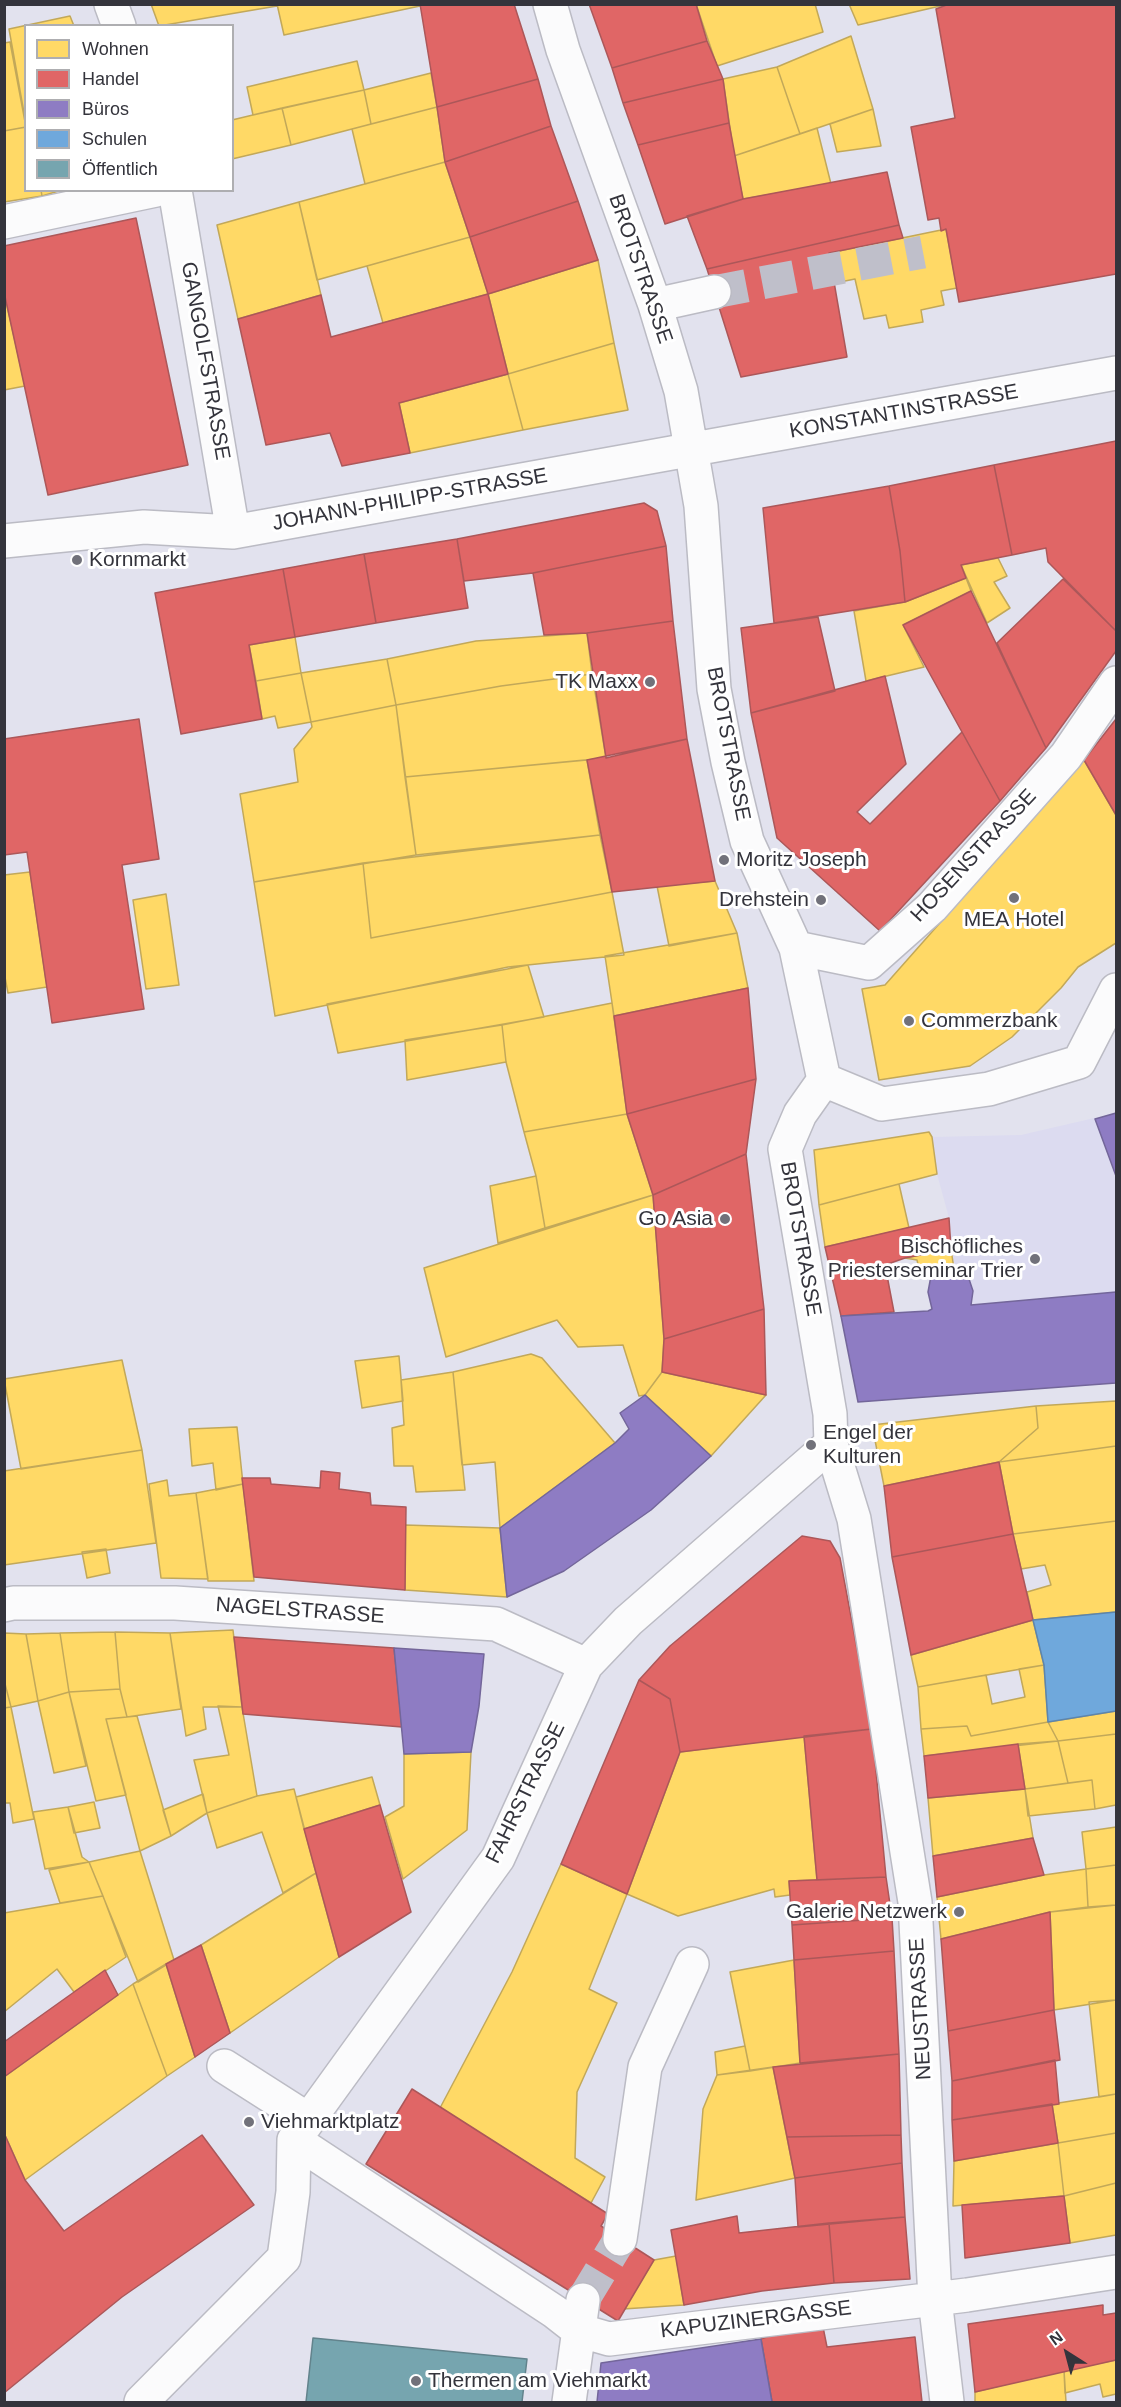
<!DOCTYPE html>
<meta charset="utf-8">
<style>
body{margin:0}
#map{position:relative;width:1121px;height:2407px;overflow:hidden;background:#e2e2ee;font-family:Helvetica,sans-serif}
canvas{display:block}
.frame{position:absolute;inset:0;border:6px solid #34343c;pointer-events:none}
.legend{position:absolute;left:24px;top:24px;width:210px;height:168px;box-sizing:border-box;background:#fff;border:2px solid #aeaeb1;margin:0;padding:8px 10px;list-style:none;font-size:18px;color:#34343c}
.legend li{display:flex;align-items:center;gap:12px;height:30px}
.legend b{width:30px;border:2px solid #aeaeb1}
.north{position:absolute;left:1037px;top:2323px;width:60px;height:60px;-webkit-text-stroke:4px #fff;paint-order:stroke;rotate:324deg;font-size:16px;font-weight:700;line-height:24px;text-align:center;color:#34343c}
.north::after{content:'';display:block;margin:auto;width:21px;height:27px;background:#34343c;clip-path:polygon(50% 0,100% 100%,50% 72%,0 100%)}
</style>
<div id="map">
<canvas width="1121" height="2407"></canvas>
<div class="frame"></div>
<ul class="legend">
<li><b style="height:16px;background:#ffd966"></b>Wohnen</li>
<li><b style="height:16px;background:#e06666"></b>Handel</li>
<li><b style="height:16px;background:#8e7cc3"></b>Büros</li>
<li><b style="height:16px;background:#6fa8dc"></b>Schulen</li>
<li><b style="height:16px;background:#76a5af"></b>Öffentlich</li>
</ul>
<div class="north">N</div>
</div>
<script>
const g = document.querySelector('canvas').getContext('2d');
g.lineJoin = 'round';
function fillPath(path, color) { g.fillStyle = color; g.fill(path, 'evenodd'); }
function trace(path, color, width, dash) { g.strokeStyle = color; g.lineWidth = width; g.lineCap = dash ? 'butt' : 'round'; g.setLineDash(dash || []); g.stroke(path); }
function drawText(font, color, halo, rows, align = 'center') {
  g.font = font + ' Helvetica,sans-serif'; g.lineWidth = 6; g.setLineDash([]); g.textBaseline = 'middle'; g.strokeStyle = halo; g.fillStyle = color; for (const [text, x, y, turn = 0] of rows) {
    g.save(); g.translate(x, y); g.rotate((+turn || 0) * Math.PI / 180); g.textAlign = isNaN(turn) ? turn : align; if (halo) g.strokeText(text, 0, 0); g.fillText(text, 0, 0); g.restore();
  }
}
const built = new Path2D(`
 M1116,1113V1383L858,1402L841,1316L932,1309L928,1292L931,1276L954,1269L949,1218L937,1174L932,1137L1021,1135Z`);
const homes = new Path2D(`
 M151,4H277V6L159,26Z
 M277,4H420V6L284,35Z
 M696,4H815L823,32L717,66Z
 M849,4H949L858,25Z
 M70,16L74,26H26V124L9,29Z
 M851,36L873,109L800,134L777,67Z
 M10,42L26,127L4,131V43Z
 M357,61L364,90L253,115L247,87Z
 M777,67L800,134L734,156L723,79Z
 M431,73L437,107L371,124L364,90Z
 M364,90L371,124L291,145L282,108Z
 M437,107L445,162L365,184L352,129Z
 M282,108L291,145L232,159V120Z
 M873,109L881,146L837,152L830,124Z
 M26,127V190H41L42,196L4,202V131Z
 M817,128L831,184L743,199L734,156Z
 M445,162L470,237L317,280L299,202Z
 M41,190H62L42,196Z
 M299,202L321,295L238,319L217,225Z
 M946,229L957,288L941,291L944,305L921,310L923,322L889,328L886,315L864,319L855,279L835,283L829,253Z
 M470,237L488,294L383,323L367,266Z
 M598,260L614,343L508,374L488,294Z
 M4,292L25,386L4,390Z
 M614,343L628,410L523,430L508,374Z
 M508,374L523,430L410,453L399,403Z
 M998,558L1007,576L994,582L1010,608L987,623L961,565Z
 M966,578L971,591L903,625L924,667L866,681L854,611L905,602Z
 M587,633L592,674L501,686L396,705L387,659L476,641Z
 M295,637L301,673L256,681L249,645Z
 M387,659L396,705L311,722L301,673Z
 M301,673L311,722L278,728L275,716L262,719L256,681Z
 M592,674L606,758L405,777L396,705L501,686Z
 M396,705L416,855L254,882L240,794L298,782L294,749L312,727L311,722Z
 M587,760L600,835L416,855L405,777Z
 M1084,760L1116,815V943L1078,967L1061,988L1012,1037L970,1066L879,1080L862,989L885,985Z
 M600,835L612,892L371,938L363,863Z
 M363,863L371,938L612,892L624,955L508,967L275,1016L254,882Z
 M30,872L47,987L8,993L4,972V875Z
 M715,881L737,933L669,946L657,886Z
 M166,894L179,985L146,989L133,900Z
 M737,933L748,988L614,1016L605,956Z
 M528,965L544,1017L338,1053L327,1004Z
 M612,1003L627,1114L524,1132L506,1062L502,1025Z
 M502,1025L506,1062L407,1080L405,1040Z
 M627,1114L653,1195L545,1228L536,1176L524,1132Z
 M929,1132L932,1137L937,1174L819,1205L814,1150Z
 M536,1176L545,1228L498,1243L490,1186Z
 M899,1184L909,1228L825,1247L819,1205Z
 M653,1195L664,1339L662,1372L645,1395L639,1396L623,1345L578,1347L557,1320L446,1357L424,1268Z
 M951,1249L954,1269L931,1276L921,1278L917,1260L905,1258Z
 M531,1354L542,1358L615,1443L500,1528L495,1462L462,1465L453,1372Z
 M399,1356L403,1401L362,1408L355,1361Z
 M122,1360L142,1450L21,1469L4,1379Z
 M453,1372L465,1490L416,1492L413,1466H394L392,1428L404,1425L401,1380Z
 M662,1372L766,1395L711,1456L645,1395Z
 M1116,1401V1446L999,1462L1038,1428L1036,1406Z
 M1036,1406L1038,1428L999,1462L884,1486L872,1425Z
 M237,1427L243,1484L216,1490L213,1463L192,1466L189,1429Z
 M1116,1446V1521L1013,1534L999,1462Z
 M142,1450L156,1543L4,1565V1471Z
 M167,1480L169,1496L196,1493L208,1579L161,1578L149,1484Z
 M243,1484L254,1581H208L196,1493Z
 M1116,1521V1612L1033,1620L1027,1592L1051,1585L1045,1565L1021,1569L1013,1534Z
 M405,1525L500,1528L507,1597L405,1590Z
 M106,1549L110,1573L87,1578L82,1552Z
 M1033,1620L1044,1665L918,1687L911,1655Z
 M233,1630L242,1707H203L206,1729L186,1736L170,1633Z
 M115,1632L170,1633L181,1709L127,1717L120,1689Z
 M115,1632L120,1689L69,1692L60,1633Z
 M4,1633L26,1634L38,1701L11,1707L4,1680Z
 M60,1633L69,1692L38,1701L26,1634Z
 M1044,1665L1048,1722L971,1736L967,1726L921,1729L918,1687L986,1675L992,1704L1025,1697L1019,1669Z
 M4,1680L11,1707L4,1708Z
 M120,1689L127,1717L106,1719L126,1795L96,1801L69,1692Z
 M69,1692L86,1766L54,1773L38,1701Z
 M218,1706L242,1707L257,1796L207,1813L194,1760L229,1755Z
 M11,1707L34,1819L13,1823L10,1803H4V1708Z
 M1116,1711V1734L1058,1741L1048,1722Z
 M137,1716L171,1836L140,1851L106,1719Z
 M1048,1722L1058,1741L924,1756L921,1729L967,1726L971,1736Z
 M1116,1734V1805L1095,1809L1092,1780L1068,1783L1058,1741Z
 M804,1736L817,1880L789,1881L790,1895L775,1897L774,1889L678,1916L627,1894L680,1752Z
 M1058,1741L1068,1783L1025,1789L1018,1744Z
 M471,1752L467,1830L403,1879L385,1817L404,1806V1754Z
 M372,1777L380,1805L304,1829L296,1797Z
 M1092,1780L1095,1809L1028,1816L1025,1789Z
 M294,1789L316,1873L283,1893L262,1832L217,1848L207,1813L257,1796Z
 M1025,1789L1033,1838L933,1856L928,1798Z
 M203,1794L207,1813L171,1836L163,1810Z
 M94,1802L100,1828L74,1833L68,1807Z
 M68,1807L82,1857L89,1862L45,1869L33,1812Z
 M1116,1827V1865L1086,1869L1082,1832Z
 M140,1851L174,1960L138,1982L89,1862Z
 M89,1862L103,1896L60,1903L49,1870Z
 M561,1864L627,1894L589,1989L617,2003L577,2092L575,2158L605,2177L591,2203L440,2108L512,1972Z
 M1116,1865V1905L1088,1907L1086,1869Z
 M1086,1869L1088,1907L1050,1912L941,1939L937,1897L1044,1875Z
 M316,1873L339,1957L230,2033L201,1945Z
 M103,1896L126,1957L74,1992L57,1969L4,2012V1913Z
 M1116,1905V2000L1054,2010L1050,1912Z
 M794,1960L800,2063L750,2071L730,1972Z
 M166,1964L195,2057L167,2076L133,1984Z
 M133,1984L167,2076L25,2180L4,2133V2077Z
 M1116,2000V2094L1099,2097L1089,2002Z
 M745,2046L750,2071L717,2075L715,2052Z
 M773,2067L795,2178L696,2200L703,2109L717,2075Z
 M1116,2094V2133L1058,2143L1052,2104Z
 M1116,2133V2183L1064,2196L1058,2143Z
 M1058,2143L1064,2196L953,2206L954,2161Z
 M1116,2183V2235L1070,2243L1064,2196Z
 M676,2256L684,2305L623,2309L654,2260Z
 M1116,2360V2394L1103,2397L1100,2384L1065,2393L1064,2370Z
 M1064,2370L1066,2402H975V2392Z`);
const shops = new Path2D(`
 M420,4H514L538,79L437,107Z
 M589,4H696L707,41L612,68Z
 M949,4H1116V274L959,302L946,229L941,231L939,218L928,220L911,127L955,118L936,9Z
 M707,41L723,79L623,103L612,68Z
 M538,79L551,126L445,162L437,107Z
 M723,79L729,123L638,145L623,103Z
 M729,123L743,199L665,224L638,145Z
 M551,126L578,201L470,237L445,162Z
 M887,172L899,225L707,269L687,216L743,199Z
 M578,201L598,260L488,294L470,237Z
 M136,218L188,465L48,495L4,292V246Z
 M899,225L903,238L829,253L847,357L741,377L707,269Z
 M488,294L508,374L399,403L410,453L342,466L330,433L266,445L238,319L321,295L331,337Z
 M1116,441V628L1115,630L1048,562L1046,548L1012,555L994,465Z
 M994,465L1012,555L961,565L966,578L905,602L900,551L889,486Z
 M889,486L900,551L905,602L774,623L763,508Z
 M644,503L657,511L666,546L533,573L464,581L457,539Z
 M457,539L468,608L376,623L364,554Z
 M666,546L673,621L587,633L544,635L533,573Z
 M364,554L376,623L295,637L283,569Z
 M283,569L295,637L249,645L262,719L181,734L155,593Z
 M1063,579L1116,631V651L1046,748L997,643Z
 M971,591L1046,748L1000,801L903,625Z
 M818,617L835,691L751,713L741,628Z
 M673,621L687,739L606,758L587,633Z
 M885,676L906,764L857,812L870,824L962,732L1000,801L880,931L777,838L751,713Z
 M139,719L159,859L122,865L144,1009L52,1023L27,852L4,855V739Z
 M1116,719V815L1084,760Z
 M687,739L715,881L612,892L587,760Z
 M748,988L756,1079L627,1114L614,1016Z
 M756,1079L746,1154L653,1195L627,1114Z
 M746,1154L764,1309L664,1339L653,1195Z
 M949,1218L951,1249L905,1258L885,1265L894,1312L841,1316L825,1247Z
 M764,1309L766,1395L662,1372L664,1339Z
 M999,1462L1013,1534L892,1557L884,1486Z
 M321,1471L340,1473L339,1489L370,1493L371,1505L406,1507L405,1590L254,1577L242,1478H270L271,1484L320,1488Z
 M1013,1534L1033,1620L911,1655L892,1557Z
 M802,1536L830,1541L840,1558L872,1729L680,1752L670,1699L639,1680L670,1646Z
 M234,1637L394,1648L402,1727L243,1714Z
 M639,1680L670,1699L680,1752L627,1894L561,1864Z
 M872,1729L886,1877L817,1880L804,1736Z
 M1018,1744L1025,1789L928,1798L924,1756Z
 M380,1805L411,1912L339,1957L304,1829Z
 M1033,1838L1044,1875L937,1897L933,1856Z
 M886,1877L892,1918L792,1925L789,1881Z
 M1050,1912L1054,2010L948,2031L941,1939Z
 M892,1918L894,1951L794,1960L792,1925Z
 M201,1945L230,2033L195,2057L166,1964Z
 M894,1951L899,2054L800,2063L794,1960Z
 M105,1970L118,1995L4,2077V2042Z
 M1054,2010L1060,2060L952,2081L948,2031Z
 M899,2054L901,2135L787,2137L773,2067Z
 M1055,2060L1059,2104L952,2120V2081Z
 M412,2089L608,2214L601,2226L654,2260L618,2321L366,2164Z
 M1052,2104L1058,2143L954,2161L952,2120Z
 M4,2133L25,2180L64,2231L202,2135L254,2205L122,2297L4,2393Z
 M901,2135L902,2163L795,2178L787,2137Z
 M902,2163L905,2217L798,2227L795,2178Z
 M1064,2196L1070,2243L965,2258L962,2205Z
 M737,2216L739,2233L829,2223L834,2283L762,2291L684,2305L671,2230Z
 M905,2217L910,2279L834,2283L829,2223Z
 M1103,2305V2315L1116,2313V2360L975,2392L968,2324Z
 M822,2322L827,2347L915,2337L922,2402H772L761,2339L802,2324Z`);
const offices = new Path2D(`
 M1116,1113V1176L1095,1119Z
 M954,1269L967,1273L973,1291L971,1305L1116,1292V1383L858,1402L841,1316L928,1311L932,1309L928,1292L931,1276Z
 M645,1395L711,1456L651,1510L564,1571L507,1597L500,1528L615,1443L629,1429L620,1413Z
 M394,1648L484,1654L479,1706L471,1752L404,1754Z
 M761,2339L772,2402H597L601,2363Z`);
const schools = new Path2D(`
 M1116,1612V1711L1048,1722L1044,1665L1033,1620Z`);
const public = new Path2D(`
 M313,2338L527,2359L522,2402H306Z`);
const minorTunnel = new Path2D(`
 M714,292L923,252
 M583,2300L620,2239`);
const minor = new Path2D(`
 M111,4L119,26
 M550,4L563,50L655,305L681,391L701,506L714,689L728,762L747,841L796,948L824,1080L800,1114L785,1149L830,1414L831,1444L854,1519L915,1902L935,2299L947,2402
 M175,190L233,532
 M4,222L156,190
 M655,305L714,292
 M4,541L144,527L233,532L1116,373
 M796,948L869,963L932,907L1066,756L1116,683
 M824,1080L882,1104L989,1089L1079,1062L1116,990
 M4,1605L13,1603H175L496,1624L586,1665
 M224,2066L307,2119
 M294,2140L555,2312L578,2330L609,2339L967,2295L1116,2272
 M620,2239L645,2067L692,1964
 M141,2402L284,2258L293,2192L294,2140L498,1858L586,1665L628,1621L831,1444
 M569,2402L583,2300`);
const markers = [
 [77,560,6,"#71717a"],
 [650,682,6,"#71717a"],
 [724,860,6,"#71717a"],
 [1014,898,6,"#71717a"],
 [821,900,6,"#71717a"],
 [909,1021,6,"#71717a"],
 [725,1219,6,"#71717a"],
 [1035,1259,6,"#71717a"],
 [811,1445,6,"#71717a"],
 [959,1912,6,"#71717a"],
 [249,2122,6,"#71717a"],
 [416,2381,6,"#71717a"]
];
const streetNames = [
 ["BROTSTRASSE",640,269,71],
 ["GANGOLFSTRASSE",205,361,80],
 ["KONSTANTINSTRASSE",904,412,-10],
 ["JOHANN-PHILIPP-STRASSE",410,500,-10],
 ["BROTSTRASSE",728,744,79],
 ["HOSENSTRASSE",974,856,-47],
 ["BROTSTRASSE",800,1239,80],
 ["NAGELSTRASSE",300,1611,4],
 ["FAHRSTRASSE",526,1793,-64],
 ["NEUSTRASSE",921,2009,-93],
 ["KAPUZINERGASSE",756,2320,-7]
];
const poiNames = [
 ["Kornmarkt",89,560],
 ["TK Maxx",638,682,"right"],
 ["Moritz Joseph",736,860],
 ["Drehstein",809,900,"right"],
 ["MEA Hotel",1014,920,"center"],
 ["Commerzbank",921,1021],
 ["Go Asia",713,1219,"right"],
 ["Bischöfliches",1023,1247,"right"],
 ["Priesterseminar Trier",1023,1271,"right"],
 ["Engel der",823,1433],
 ["Kulturen",823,1457],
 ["Galerie Netzwerk",947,1912,"right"],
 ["Viehmarktplatz",261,2122],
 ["Thermen am Viehmarkt",428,2381]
];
fillPath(built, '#dcdbf0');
fillPath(homes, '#ffd966');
trace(homes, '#c2a859', 1.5);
fillPath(shops, '#e06666');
trace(shops, '#ac5759', 1.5);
fillPath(offices, '#8e7cc3');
trace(offices, '#73669a', 1.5);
fillPath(schools, '#6fa8dc');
trace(schools, '#5d85ac', 1.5);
fillPath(public, '#76a5af');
trace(public, '#62838c', 1.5);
trace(minorTunnel, '#bfbfca', 33, [33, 16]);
trace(minor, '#bbbbc4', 36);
trace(minor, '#fbfbfc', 33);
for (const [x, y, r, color] of markers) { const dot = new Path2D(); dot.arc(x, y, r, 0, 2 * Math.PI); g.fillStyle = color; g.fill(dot); trace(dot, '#fff', 2); }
drawText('21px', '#34343c', '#fff', streetNames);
drawText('21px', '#34343c', '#fff', poiNames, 'left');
</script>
